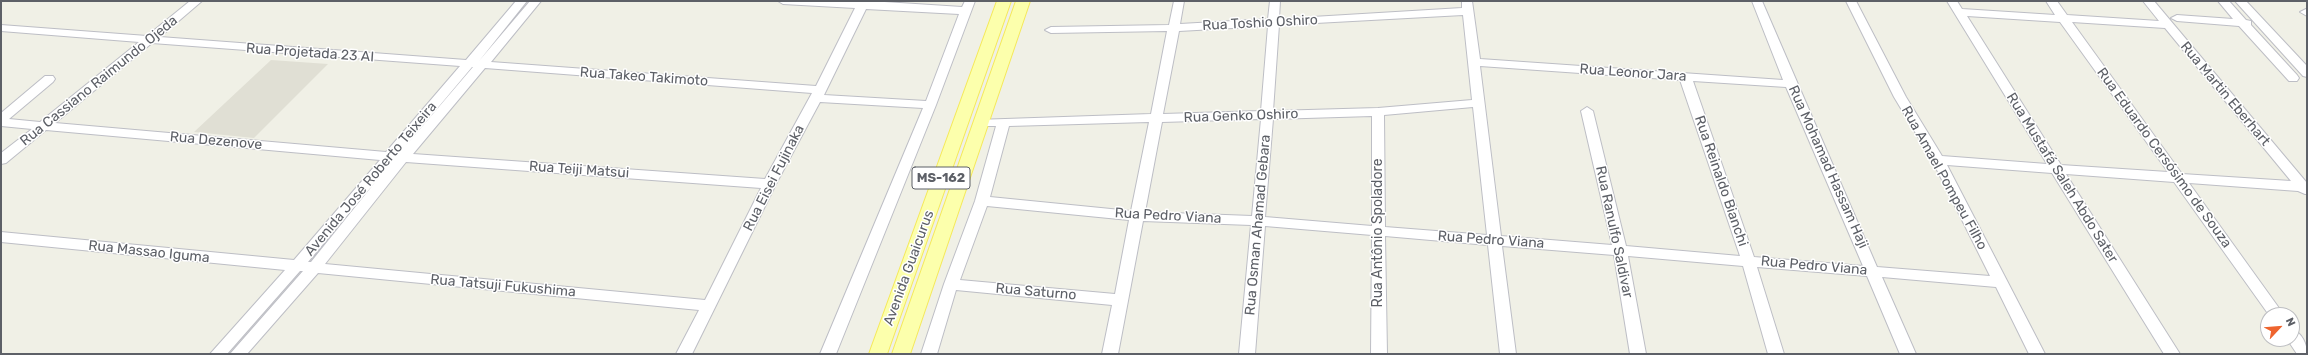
<!DOCTYPE html>
<meta charset="utf-8">
<style>
body{margin:0}
#map{position:relative;width:2308px;height:355px;overflow:hidden;background:#f0f0e6;font-family:Rubik,sans-serif}
canvas{display:block}
.frame{position:absolute;inset:0;border:2px solid #5d6067;pointer-events:none}
.north{position:absolute;left:2260px;top:307px;width:40px;height:40px;box-sizing:border-box;background:#fff;border:1px solid #bebfc2;border-radius:50%;rotate:64deg;font-size:11px;font-weight:700;line-height:16px;text-align:center;color:#5d6067}
.north::after{content:'';display:block;margin:auto;width:14px;height:18px;background:#ee642e;clip-path:polygon(50% 0,100% 100%,50% 72%,0 100%)}
</style>
<div id="map">
<canvas width="2308" height="355"></canvas>
<div class="frame"></div>
<div class="north">N</div>
</div>
<script>
const g = document.querySelector('canvas').getContext('2d');
g.lineJoin = 'round';
function fillPath(path, color) { g.fillStyle = color; g.fill(path, 'evenodd'); }
function trace(path, color, width, dash) { g.strokeStyle = color; g.lineWidth = width; g.lineCap = dash ? 'butt' : 'round'; g.setLineDash(dash || []); g.stroke(path); }
function drawText(font, color, halo, rows, align = 'center') {
  g.font = font + ' Rubik,sans-serif'; g.lineWidth = 3; g.setLineDash([]); g.textBaseline = 'middle'; g.strokeStyle = halo; g.fillStyle = color; for (const [text, x, y, turn = 0] of rows) {
    g.save(); g.translate(x, y); g.rotate((+turn || 0) * Math.PI / 180); g.textAlign = isNaN(turn) ? turn : align; if (halo) g.strokeText(text, 0, 0); g.fillText(text, 0, 0); g.restore();
  }
}
const education = new Path2D(`
 M271,60L328,64L254,138L194,132Z`);
const minor = new Path2D(`
 M190,1H202L160,37L466,60L516,1H527L479,61L530,1H541L491,62L816,86L855,8L783,4L778,1H869L962,7L965,1H975L936,105L836,354H820L923,108L820,102L776,184L692,354H676L699,310L318,273L247,354H230L303,271H300L227,354H210L285,270L1,242V232L294,260L380,160L46,130L6,163L1,164V153L32,129L1,126V113L45,76H53L55,79L53,82L9,119L40,122L139,42L1,31V25L147,36ZM866,9L959,14L926,101L824,95ZM152,43L460,66L386,152L55,123ZM472,67H473L403,149ZM485,68L812,93L765,179L413,154ZM406,162L761,188L705,300L325,264ZM377,180L311,262H308Z
 M1174,1H1184L1180,24L1268,19L1270,1H1280L1279,19L1462,8V1H1472L1480,59L1783,80L1752,1H1762L1877,267L1990,276L1932,160L1894,97L1846,1H1856L1906,97L1942,156L2047,164L1947,1H1957L1962,9L2055,15L2046,1H2057L2067,15L2159,21L2143,1H2154L2307,183V194H2305L2298,191L2189,183L2284,315H2269L2174,182L2066,174L2180,354H2164L2052,173L1947,165L2045,354H2029L1996,287L1882,277L1916,354H1900L1867,276L1757,267L1784,354H1768L1743,266L1628,256L1646,354H1630L1614,255L1502,246L1516,354H1500L1488,245L1385,236L1387,354H1371L1372,235L1265,226L1255,354H1239L1251,225L1143,221L1118,354H1102L1112,305L956,290L937,354H921L944,284L975,201L996,126H976L974,123L976,120L1151,114L1167,31L1051,33L1045,30L1051,27L1169,25ZM1463,15L1472,100L1378,108L1273,111L1279,25ZM1967,16L2060,22L2168,172L2061,165ZM2072,22L2165,28L2291,181L2182,174ZM1268,26L1261,111L1163,114L1179,31ZM1480,66L1680,80L1740,256L1626,246L1593,111L1587,107L1581,111L1612,245L1501,236ZM1693,81L1786,87L1863,266L1754,257ZM1473,107L1487,235L1385,227L1384,115ZM1372,116V226L1265,217L1273,119ZM1261,119L1252,216L1145,212L1162,122ZM1149,122L1131,211L990,197L1009,126ZM987,206L1129,220L1115,294L960,280Z
 M2218,1H2229L2246,20L2251,21V25L2297,75L2299,78L2297,81H2289L2239,26L2177,21L2171,18L2177,15L2233,19Z
 M2235,1H2246L2307,66V77L2303,76Z
 M2306,9H2307V16L2300,12Z
 M2292,329C2302,333 2307,344 2307,354H2297L2287,339H2292Z`);
const major = new Path2D(`
 M997,1H1011L887,354H869Z
 M1016,1H1030L910,354H892Z`);
const shields = [
 [941,178,58]
];
const shieldNames = [
 ["MS-162",941,178]
];
const streetNames = [
 ["Rua Toshio Oshiro",1260,23,-3],
 ["Rua Projetada 23 AI",310,53,4],
 ["Rua Leonor Jara",1633,73,4],
 ["Rua Takeo Takimoto",644,77,4],
 ["Rua Cassiano Raimundo Ojeda",99,81,-39],
 ["Rua Martin Eberhart",2225,94,50],
 ["Rua Genko Oshiro",1241,116,-2],
 ["Rua Dezenove",216,141,5],
 ["Rua Eduardo Cersósimo de Souza",2164,158,54],
 ["Rua Mohamad Hassam Haji",1828,167,66],
 ["Rua Teiji Matsui",579,170,4],
 ["Rua Eisei Fujinaka",774,178,-63],
 ["Rua Amael Pompeu Filho",1944,178,61],
 ["Rua Mustafá Saleh Abdo Sater",2062,178,58],
 ["Avenida José Roberto Teixeira",371,179,-50],
 ["Rua Reinaldo Bianchi",1721,181,71],
 ["Rua Pedro Viana",1168,216,3],
 ["Rua Osman Ahamad Gebara",1258,225,-85],
 ["Rua Ranulfo Saldivar",1614,232,78],
 ["Rua Antônio Spoladore",1378,233,-90],
 ["Rua Pedro Viana",1491,240,4],
 ["Rua Massao Iguma",149,252,6],
 ["Rua Pedro Viana",1814,266,5],
 ["Avenida Guaicurus",909,268,-70],
 ["Rua Tatsuji Fukushima",503,286,5],
 ["Rua Saturno",1036,292,5]
];
fillPath(education, '#e0dfd4');
trace(minor, '#bdbec5', 2);
trace(major, '#f5e95a', 2);
fillPath(minor, '#fff');
fillPath(major, '#fcffac');
for (const [x, y, w] of shields) { const box = new Path2D(); box.roundRect(x - w / 2, y - 11, w, 22, 3); g.fillStyle = '#fff'; g.fill(box); trace(box, '#5d6067', 1); }
drawText('bold 13px', '#5d6067', null, shieldNames);
drawText('14px', '#5d6067', '#fff', streetNames);
</script>
